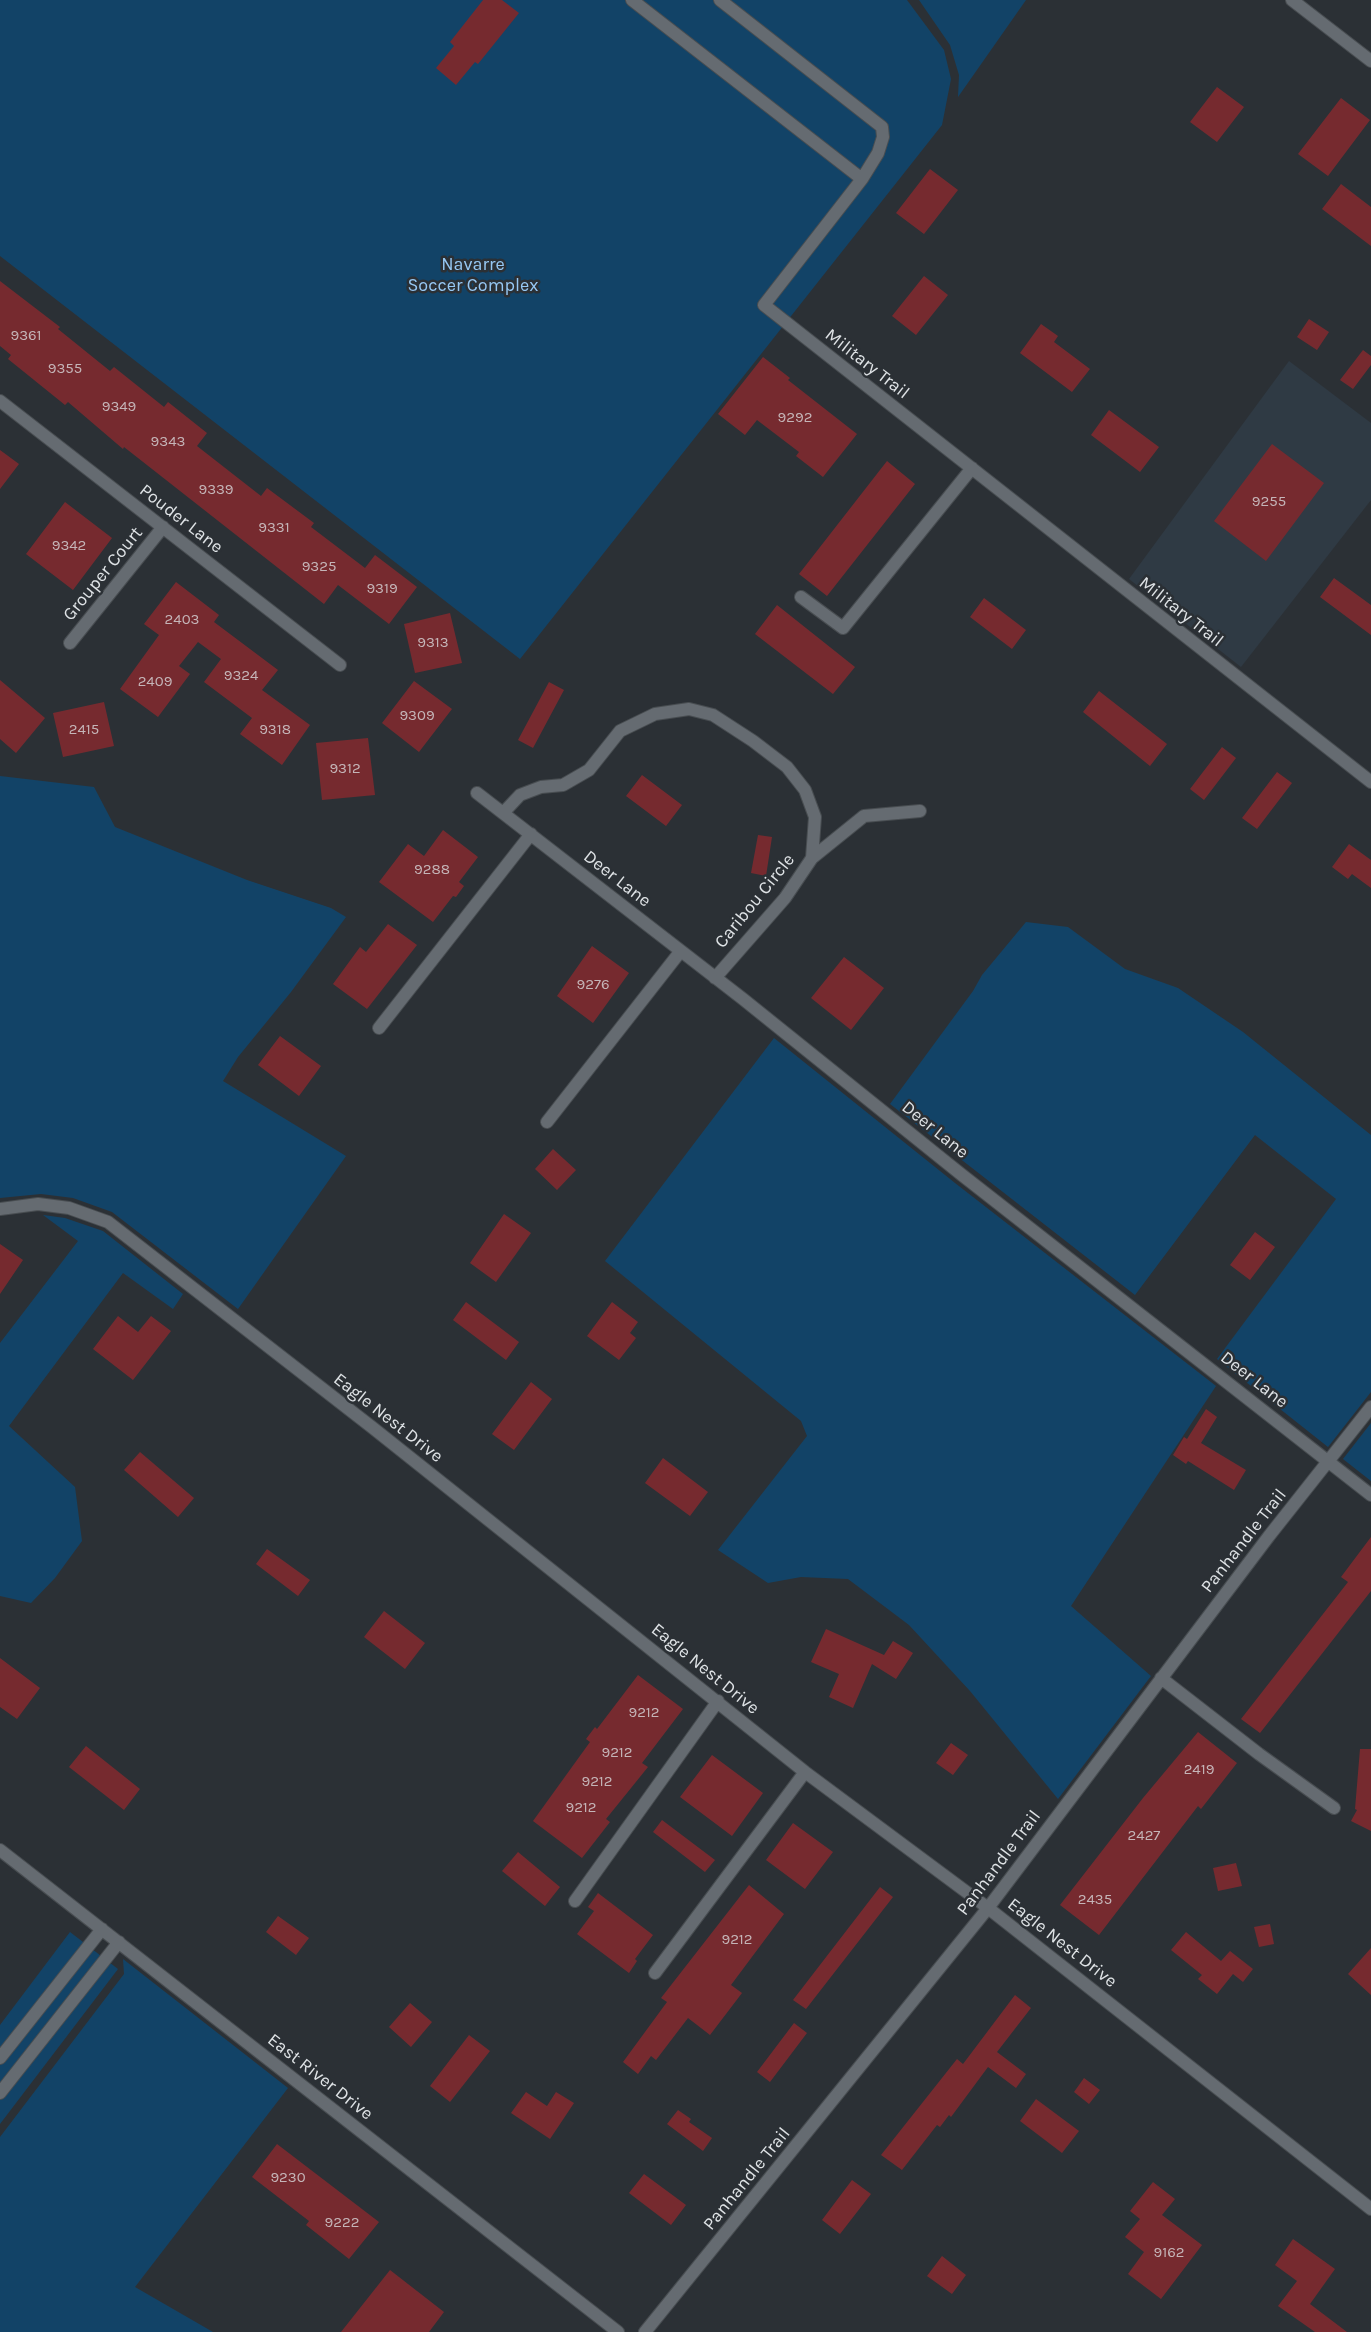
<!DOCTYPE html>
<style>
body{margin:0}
canvas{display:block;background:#2b3035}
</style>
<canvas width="1371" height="2332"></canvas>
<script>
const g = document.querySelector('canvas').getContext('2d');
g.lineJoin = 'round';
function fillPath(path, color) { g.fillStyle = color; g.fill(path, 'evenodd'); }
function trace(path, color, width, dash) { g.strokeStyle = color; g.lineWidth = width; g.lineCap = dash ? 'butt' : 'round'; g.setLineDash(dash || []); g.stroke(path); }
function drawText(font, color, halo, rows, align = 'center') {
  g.font = font + ' Karla,sans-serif'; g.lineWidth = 5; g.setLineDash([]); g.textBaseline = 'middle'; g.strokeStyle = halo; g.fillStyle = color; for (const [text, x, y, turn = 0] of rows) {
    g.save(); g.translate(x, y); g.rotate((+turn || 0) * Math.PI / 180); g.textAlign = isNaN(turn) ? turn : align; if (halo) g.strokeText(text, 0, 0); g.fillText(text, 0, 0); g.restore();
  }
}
const built = new Path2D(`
 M1289,361L1371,423V500L1241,667L1129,579Z`);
const green = new Path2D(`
 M0,0H907L944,50L951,79L942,125L520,659L0,256Z
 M919,0H1026L958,97L959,75L950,45Z
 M0,776L94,787L115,827L247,880L331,908L346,917L291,992L238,1057L223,1081L346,1156L238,1309L112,1212L73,1198L41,1194L0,1198Z
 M1026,922L1068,927L1125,969L1178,988L1243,1032L1371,1135V1392L1328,1447L1217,1359L1336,1199L1255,1135L1135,1295L890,1104L973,991L982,975Z
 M774,1038L955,1183L1216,1386L1071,1606L1151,1676L1058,1799L970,1691L909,1625L848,1579L801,1577L768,1583L718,1550L807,1436L801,1421L605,1261Z
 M43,1215L65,1218L103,1231L183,1294L173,1309L123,1273L9,1426L75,1487L82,1541L55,1578L31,1603L0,1596V1343L78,1241Z
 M1371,1423V1481L1343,1459Z
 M70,1932L118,1969L0,2124V2025Z
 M123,1959L288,2088L135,2287L213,2332H0V2137L124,1974Z`);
const building = new Path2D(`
 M483,0H502L519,13L478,64L475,62L456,85L436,68L454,46L450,42Z
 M1217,87L1244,107L1217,142L1190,122Z
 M1341,98L1370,120L1328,176L1298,154Z
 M930,169L958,190L924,234L896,213Z
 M1341,184L1371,207V246L1322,209Z
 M924,276L948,295L916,335L892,316Z
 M0,281L60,327L58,329L110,371L114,367L164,407L168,402L207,433L197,446L261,496L267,488L314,523L311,527L365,568L375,555L417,587L389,624L338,585L324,604L124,447L123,449L68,402L65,405L8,359L11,355L0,346Z
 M1309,319L1329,332L1317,350L1297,337Z
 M1041,324L1058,336L1054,342L1090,369L1072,392L1020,353Z
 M1363,350L1371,356V365L1353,389L1340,380Z
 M763,357L790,378L788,380L857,434L823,477L796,456L799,452L757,420L745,435L718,414Z
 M1109,410L1159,447L1140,472L1091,435Z
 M1272,444L1324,483L1266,561L1214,521Z
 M0,450L19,464L0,489Z
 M887,461L915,484L827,596L799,574Z
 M65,502L112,538L73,590L26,554Z
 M1334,578L1371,605V635L1320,597Z
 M176,582L219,615L214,622L278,670L262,690L310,725L282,765L240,734L252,718L204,682L221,659L198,642L179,666L190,674L158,717L120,689L159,635L144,624Z
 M984,598L1026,630L1012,649L970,617Z
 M777,605L855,667L833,694L755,634Z
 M450,613L462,663L415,673L404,624Z
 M0,680L45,718L16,753L0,739Z
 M414,681L452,709L419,752L382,723Z
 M549,682L564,690L533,748L518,740Z
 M1099,691L1167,744L1150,766L1083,712Z
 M104,702L114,746L63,757L53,713Z
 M368,738L375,795L322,800L316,743Z
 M1222,747L1236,758L1204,800L1190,789Z
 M1277,772L1292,783L1257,829L1242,818Z
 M642,775L682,805L666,826L626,796Z
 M443,830L478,857L459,882L464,886L456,897L453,896L433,922L379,882L408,844L424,856Z
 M758,835L772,837L766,876L751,873Z
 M1349,844L1371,860V888L1352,874L1348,879L1332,867Z
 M388,924L417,945L367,1009L333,984L360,947L366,952Z
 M592,946L629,973L593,1023L557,996Z
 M844,957L884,988L851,1030L811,998Z
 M280,1036L321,1066L299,1096L258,1065Z
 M553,1149L576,1170L557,1190L535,1169Z
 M504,1214L531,1233L496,1282L470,1263Z
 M1255,1232L1275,1247L1250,1280L1230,1265Z
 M0,1244L23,1260L0,1294Z
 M466,1302L519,1342L506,1360L453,1320Z
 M612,1302L638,1322L630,1333L636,1338L619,1360L587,1336Z
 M118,1316L138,1332L151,1316L171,1331L133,1380L93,1349Z
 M531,1382L552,1399L514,1450L492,1434Z
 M1206,1409L1217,1417L1201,1443L1246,1470L1234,1490L1188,1461L1186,1464L1173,1455L1184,1437L1187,1439Z
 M140,1452L194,1498L178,1517L124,1470Z
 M663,1458L708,1492L690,1516L645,1483Z
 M1371,1537V1591L1260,1733L1241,1719L1348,1582L1341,1577Z
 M267,1549L310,1580L298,1596L256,1564Z
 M384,1611L425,1643L405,1669L364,1637Z
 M826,1629L884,1655L893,1641L913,1653L896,1679L872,1664L853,1708L829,1697L839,1674L811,1662Z
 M0,1658L40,1688L17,1719L0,1707Z
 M638,1675L683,1709L642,1763L648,1767L606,1819L610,1822L582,1858L533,1821L590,1742L586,1739L595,1727L597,1729Z
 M1198,1732L1237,1763L1201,1809L1198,1806L1099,1935L1060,1905L1143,1798Z
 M951,1743L968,1755L953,1775L936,1763Z
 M86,1746L140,1789L124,1810L69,1767Z
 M1360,1749H1371V1831L1351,1821L1357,1810L1355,1809Z
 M712,1755L763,1793L732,1836L680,1797Z
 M662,1820L715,1860L705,1872L653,1832Z
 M793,1823L833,1852L805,1889L766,1860Z
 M518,1852L560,1887L545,1906L502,1871Z
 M1236,1863L1242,1886L1218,1891L1213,1868Z
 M749,1885L784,1914L731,1985L742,1993L710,2035L688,2018L656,2060L651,2056L638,2074L623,2062L667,2002L661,1998Z
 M880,1887L893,1897L806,2009L793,2000Z
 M598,1893L653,1935L635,1959L637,1961L629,1973L577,1934L594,1911L588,1907Z
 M278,1916L309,1938L296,1955L266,1932Z
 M1270,1924L1274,1944L1259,1947L1254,1927Z
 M1186,1932L1221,1961L1230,1951L1253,1969L1243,1982L1233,1974L1217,1994L1198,1979L1202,1975L1171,1950Z
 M1371,1948V1995L1348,1974Z
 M1015,1995L1031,2008L997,2052L1026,2074L1016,2088L988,2067L951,2117L949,2115L940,2127L937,2125L902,2170L881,2155L957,2059L963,2064Z
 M410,2003L432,2022L411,2047L389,2027Z
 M794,2023L807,2033L770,2082L757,2072Z
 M469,2035L490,2051L450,2102L430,2086Z
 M1084,2078L1100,2090L1089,2104L1074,2092Z
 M526,2092L547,2106L556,2092L574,2103L550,2139L511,2113Z
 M1036,2099L1079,2131L1062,2153L1020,2121Z
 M678,2110L691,2119L689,2122L712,2138L703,2151L667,2124Z
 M277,2144L379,2222L349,2259L306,2225L309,2221L252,2177Z
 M644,2174L686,2205L671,2225L629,2193Z
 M852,2180L871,2194L840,2234L822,2220Z
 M1153,2182L1175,2199L1162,2215L1202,2245L1161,2299L1128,2274L1144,2252L1125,2237L1140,2219L1130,2211Z
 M1293,2239L1335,2269L1310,2304L1347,2332H1315L1278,2306L1297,2281L1275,2265Z
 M942,2256L966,2275L952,2294L927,2276Z
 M390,2270L444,2312L429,2332H341Z`);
const minor = new Path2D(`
 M632,0L862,179
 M720,0L882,127L883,137L878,153L862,179L764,305L1371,782
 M1292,0L1371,61
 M0,401L340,665
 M801,597L843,628L972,468
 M70,643L163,527
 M477,793L743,999L962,1175L1371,1495
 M504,812L520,795L541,787L563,785L589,770L620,731L655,714L689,709L713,715L753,741L787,767L805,790L815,817L812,858L785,898L715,978
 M812,858L864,816L920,811
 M379,1028L531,834
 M547,1122L680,952
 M0,1209L38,1204L69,1208L108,1222L373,1428L805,1772L988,1908L1371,2209
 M1161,1678L1259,1754L1334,1808
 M0,1850L618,2332
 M575,1901L718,1701
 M655,1973L805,1772
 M0,2058L102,1929
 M0,2093L119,1942
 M645,2332L988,1908L1269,1536L1371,1407`);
const numberNames = [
 ["9361",26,336],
 ["9355",65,369],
 ["9349",119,407],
 ["9292",795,418],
 ["9343",168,442],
 ["9339",216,490],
 ["9255",1269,502],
 ["9331",274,528],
 ["9342",69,546],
 ["9325",319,567],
 ["9319",382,589],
 ["2403",182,620],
 ["9313",433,643],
 ["9324",241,676],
 ["2409",155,682],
 ["9309",417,716],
 ["2415",84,730],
 ["9318",275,730],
 ["9312",345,769],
 ["9288",432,870],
 ["9276",593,985],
 ["9212",644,1713],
 ["9212",617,1753],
 ["2419",1199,1770],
 ["9212",597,1782],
 ["9212",581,1808],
 ["2427",1144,1836],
 ["2435",1095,1900],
 ["9212",737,1940],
 ["9230",288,2178],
 ["9222",342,2223],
 ["9162",1169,2253]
];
const parkNames = [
 ["Navarre",473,265],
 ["Soccer Complex",473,286]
];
const streetNames = [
 ["Military Trail",867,364,38],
 ["Pouder Lane",181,519,38],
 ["Grouper Court",103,574,-51],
 ["Military Trail",1181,612,38],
 ["Deer Lane",617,879,38],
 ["Caribou Circle",755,901,-51],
 ["Deer Lane",935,1130,39],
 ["Deer Lane",1254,1380,38],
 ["Eagle Nest Drive",388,1418,38],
 ["Panhandle Trail",1244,1541,-52],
 ["Eagle Nest Drive",705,1669,39],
 ["Panhandle Trail",999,1863,-53],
 ["Eagle Nest Drive",1062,1943,38],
 ["East River Drive",320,2077,38],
 ["Panhandle Trail",747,2179,-51]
];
fillPath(built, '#2f3a44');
fillPath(green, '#124367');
fillPath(building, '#762a2f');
trace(minor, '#484d51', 14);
trace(minor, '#656b71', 12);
drawText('15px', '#c5b5b8', null, numberNames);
drawText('18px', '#96c8f4', '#2b3035', parkNames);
drawText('18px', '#dfe3e6', '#2b3035', streetNames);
</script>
